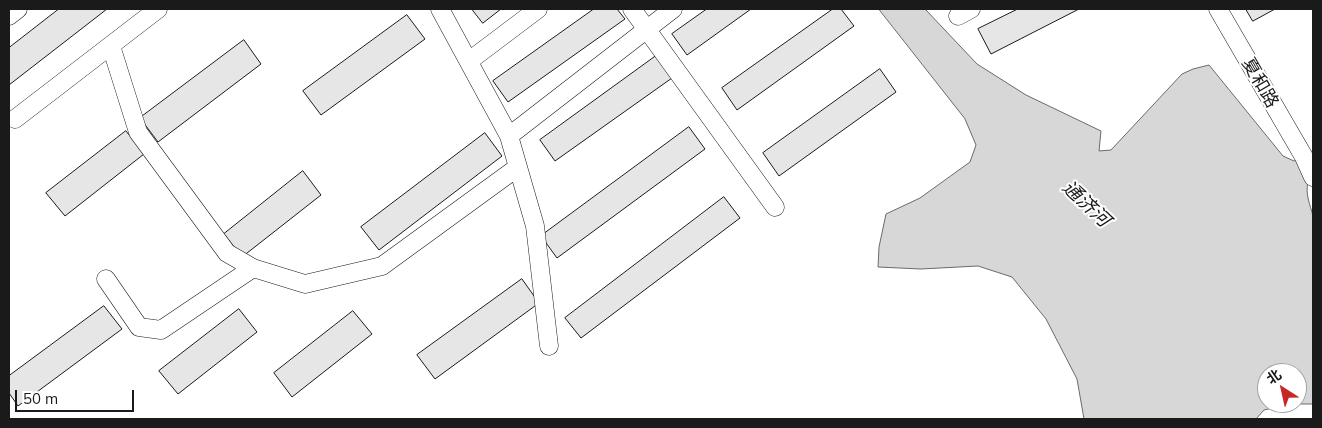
<!DOCTYPE html>
<meta charset="utf-8">
<style>
body{margin:0}
#map{position:relative;width:1322px;height:428px;overflow:hidden;background:#fff;font-family:Mulish,"Noto Sans SC",sans-serif}
canvas{display:block}
.frame{position:absolute;inset:0;border:10px solid #1a1a1a;pointer-events:none}
.north{position:absolute;left:1257px;top:363px;width:50px;height:50px;box-sizing:border-box;background:#fff;border:1px solid #a3a3a3;border-radius:50%;rotate:325deg;font-size:14px;font-weight:700;line-height:20px;text-align:center;color:#1a1a1a}
.north::after{content:'';display:block;margin:auto;width:18px;height:22px;background:#c62828;clip-path:polygon(50% 0,100% 100%,50% 72%,0 100%)}
.scale{position:absolute;left:15px;top:390px;width:119px;height:22px;box-sizing:border-box;border:2px solid #1a1a1a;border-top:0;padding-left:6px;font-size:15px;line-height:18px;white-space:nowrap;color:#1a1a1a;-webkit-text-stroke:4px #fff;paint-order:stroke}
</style>
<div id="map">
<canvas width="1322" height="428"></canvas>
<div class="frame"></div>
<div class="north">北</div>
<div class="scale">50 m</div>
</div>
<script>
const g = document.querySelector('canvas').getContext('2d');
g.lineJoin = 'round';
function fillPath(path, color) { g.fillStyle = color; g.fill(path, 'evenodd'); }
function trace(path, color, width, dash) { g.strokeStyle = color; g.lineWidth = width; g.lineCap = dash ? 'butt' : 'round'; g.setLineDash(dash || []); g.stroke(path); }
function drawText(font, color, halo, rows, align = 'center') {
  g.font = font + ' Mulish,"Noto Sans SC",sans-serif'; g.lineWidth = 4; g.setLineDash([]); g.textBaseline = 'middle'; g.strokeStyle = halo; g.fillStyle = color; for (const [text, x, y, turn = 0] of rows) {
    g.save(); g.translate(x, y); g.rotate((+turn || 0) * Math.PI / 180); g.textAlign = isNaN(turn) ? turn : align; if (halo) g.strokeText(text, 0, 0); g.fillText(text, 0, 0); g.restore();
  }
}
const water = new Path2D(`
 M879,9H925L977,64L1026,95L1101,131L1099,151L1111,150L1182,74L1193,69L1209,65L1283,156L1294,161L1311,157L1313,154V179L1308,182C1305,194 1310,204 1313,216V404H1291L1264,410L1256,419H1084L1077,379L1046,319L1012,277L978,266L921,269L878,267L879,247L886,214L920,198L970,162L976,145L965,119ZM1267,373H1297V403H1267Z`);
const building = new Path2D(`
 M59,9H107L9,85V48Z
 M472,9H501L483,23Z
 M594,9H617L625,19L508,102L493,81Z
 M707,9H751L687,55L672,34Z
 M833,9H841L854,26L737,110L722,88Z
 M1018,9H1079L991,54L978,29Z
 M1246,9H1275L1253,21Z
 M407,15L425,39L321,115L303,91Z
 M244,40L261,64L158,142L140,118Z
 M656,56L672,78L555,161L540,140Z
 M880,69L896,92L779,176L763,153Z
 M689,127L705,149L557,258L541,236Z
 M126,131L144,154L65,216L46,193Z
 M485,133L502,156L379,250L361,227Z
 M303,171L321,195L242,257L224,234Z
 M724,197L740,218L581,338L565,318Z
 M522,279L539,303L435,379L417,355Z
 M104,306L122,329L18,406L9,393V376Z
 M239,309L257,332L178,394L159,371Z
 M353,311L372,334L292,397L274,373Z`);
const minor = new Path2D(`
 M440,9L509,136L535,226L549,346
 M632,9L775,207
 M1218,9L1304,157L1313,177
 M9,16L18,9
 M958,16L971,9
 M111,46L138,132L227,253L253,268L305,284L382,266L518,167
 M469,61L538,9
 M15,119L158,9
 M509,136L673,9
 M106,279L139,327L161,330L253,268`);
const streetNames = [
 ["夏和路",1260,83,60]
];
const waterNames = [
 ["通济河",1086,204,43]
];
fillPath(water, '#d7d7d7');
trace(water, '#6a6a6a', 1);
fillPath(building, '#e6e6e6');
trace(building, '#1a1a1a', 1);
trace(minor, '#1a1a1a', 19);
trace(minor, '#fff', 18);
drawText('18px', '#1a1a1a', '#fff', streetNames);
drawText('italic 19px', '#1a1a1a', '#fff', waterNames);
</script>
